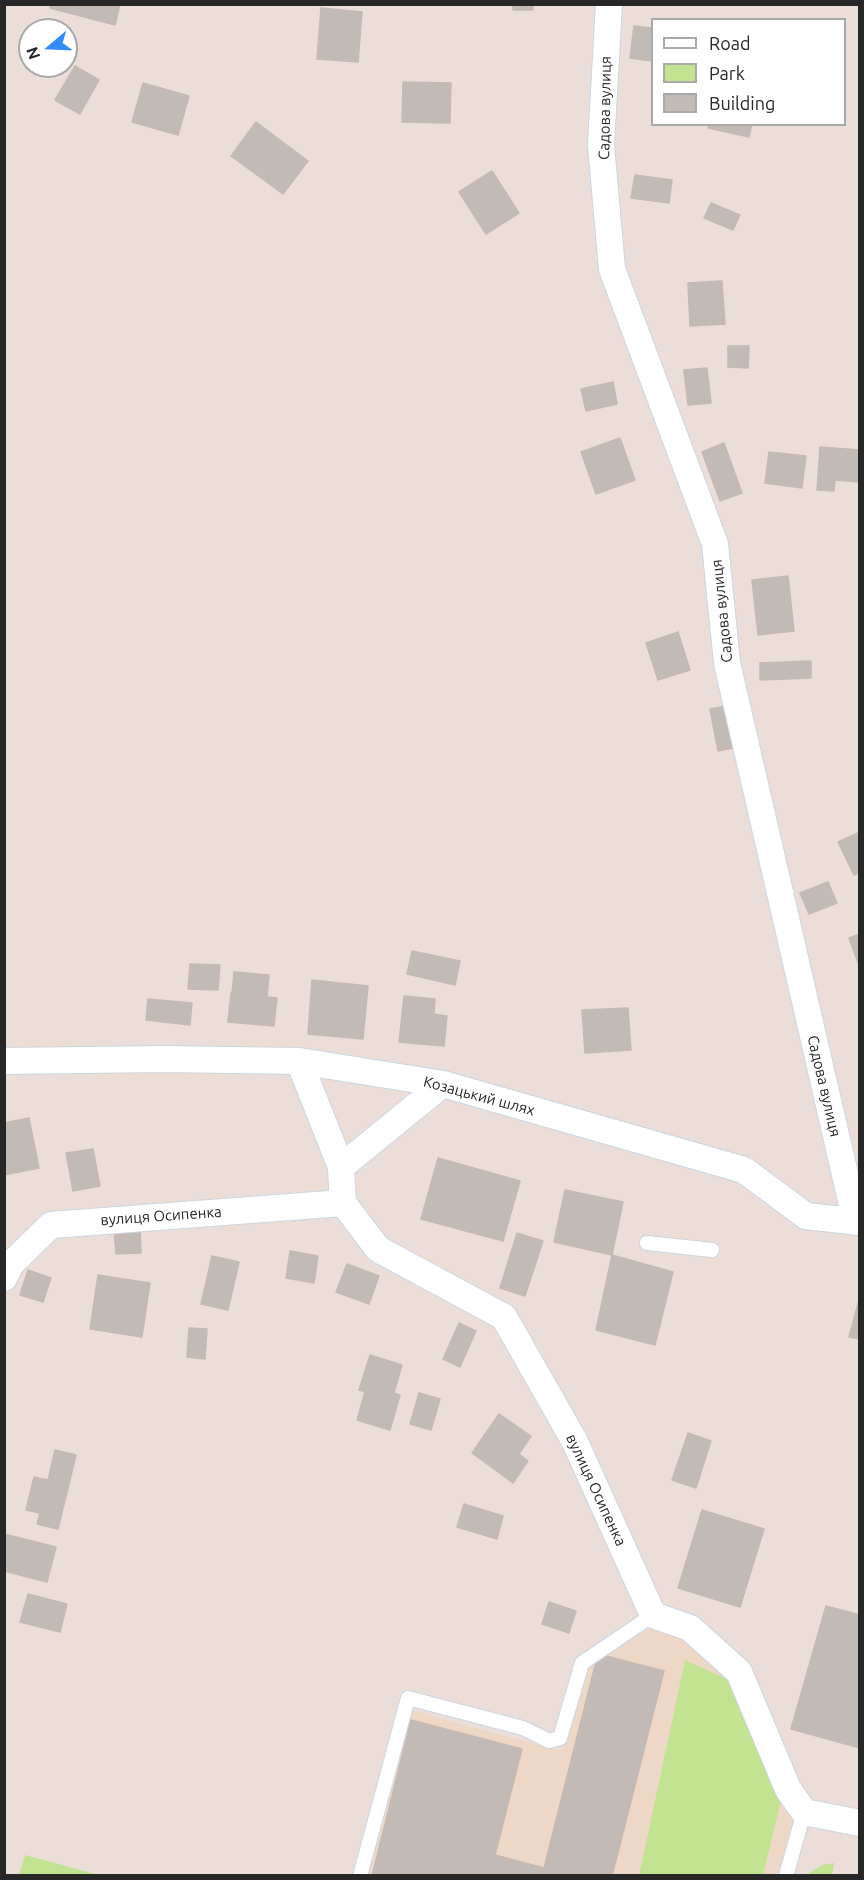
<!DOCTYPE html>
<meta charset="utf-8">
<style>
body{margin:0}
#map{position:relative;width:864px;height:1880px;overflow:hidden;background:#ebded8;font-family:Ubuntu,sans-serif}
canvas{display:block}
.frame{position:absolute;inset:0;border:6px solid #272727;pointer-events:none}
.legend{position:absolute;left:651px;top:18px;width:195px;height:108px;box-sizing:border-box;background:#fff;border:2px solid #a9a9a9;margin:0;padding:8px 10px;list-style:none;font-size:18px;color:#272727}
.legend li{display:flex;align-items:center;gap:12px;height:30px}
.legend b{width:30px;border:2px solid #a9a9a9}
.north{position:absolute;left:18px;top:18px;width:60px;height:60px;box-sizing:border-box;background:#fff;border:2px solid #a9a9a9;border-radius:50%;rotate:251deg;font-size:16px;font-weight:700;line-height:24px;text-align:center;color:#272727}
.north::after{content:'';display:block;margin:auto;width:21px;height:27px;background:#318bfe;clip-path:polygon(50% 0,100% 100%,50% 72%,0 100%)}
</style>
<div id="map">
<canvas width="864" height="1880"></canvas>
<div class="frame"></div>
<ul class="legend">
<li><b style="height:8px;background:#fff"></b>Road</li>
<li><b style="height:16px;background:#c2e392"></b>Park</li>
<li><b style="height:16px;background:#c2bab4"></b>Building</li>
</ul>
<div class="north">N</div>
</div>
<script>
const g = document.querySelector('canvas').getContext('2d');
g.lineJoin = 'round';
function fillPath(path, color) { g.fillStyle = color; g.fill(path, 'evenodd'); }
function trace(path, color, width, dash) { g.strokeStyle = color; g.lineWidth = width; g.lineCap = dash ? 'butt' : 'round'; g.setLineDash(dash || []); g.stroke(path); }
function drawText(font, color, halo, rows, align = 'center') {
  g.font = font + ' Ubuntu,sans-serif'; g.lineWidth = 4.5; g.setLineDash([]); g.textBaseline = 'middle'; g.strokeStyle = halo; g.fillStyle = color; for (const [text, x, y, turn = 0] of rows) {
    g.save(); g.translate(x, y); g.rotate((+turn || 0) * Math.PI / 180); g.textAlign = isNaN(turn) ? turn : align; if (halo) g.strokeText(text, 0, 0); g.fillText(text, 0, 0); g.restore();
  }
}
const education = new Path2D(`
 M651,1627L683,1635L723,1667L793,1820L778,1875L361,1876L410,1710L561,1751L588,1667Z`);
const green = new Path2D(`
 M685,1660L731,1681L782,1797L763,1875L639,1876Z
 M25,1855L99,1875H19Z
 M834,1863L832,1875H806L822,1865Z`);
const building = new Path2D(`
 M51,4H120L115,25L50,8Z
 M513,4H533V10H513Z
 M321,8L362,12L358,62L317,59Z
 M634,26L652,28V61L630,58Z
 M75,66L99,80L80,114L55,100Z
 M403,82L451,83L450,123L402,122Z
 M143,83L189,96L178,135L132,122Z
 M256,122L308,161L283,194L231,156Z
 M709,124H752L749,137L708,128Z
 M492,171L519,213L486,234L459,192Z
 M635,175L672,180L669,203L631,198Z
 M711,203L740,215L733,230L704,218Z
 M722,281L725,324L690,326L688,283Z
 M728,346H749L748,368L728,367Z
 M707,368L711,403L688,405L684,370Z
 M613,382L617,404L586,411L581,389Z
 M620,438L635,480L596,494L581,452Z
 M724,443L742,493L720,501L702,452Z
 M820,447L860,450V482L835,480L834,491L817,490Z
 M769,452L806,456L802,488L765,483Z
 M788,576L794,631L758,635L752,580Z
 M678,632L690,670L658,680L646,643Z
 M811,661V678L760,680V663Z
 M726,706L734,748L718,751L710,709Z
 M860,832V872L854,875L838,842Z
 M828,882L837,903L809,914L800,893Z
 M860,934V968L849,938Z
 M412,951L460,961L455,985L407,974Z
 M190,964L220,965L218,990L188,989Z
 M234,972L269,975L267,997L232,993Z
 M312,980L368,986L363,1039L308,1034Z
 M231,993L277,998L274,1026L228,1022Z
 M404,996L435,999L434,1014L447,1016L444,1046L399,1042Z
 M148,999L192,1003L190,1025L146,1020Z
 M628,1008L631,1050L585,1053L582,1010Z
 M29,1118L39,1168L4,1175V1123Z
 M93,1149L100,1186L73,1191L66,1153Z
 M438,1158L520,1181L503,1241L421,1219Z
 M565,1190L623,1202L612,1255L554,1242Z
 M140,1228L141,1253L116,1254L114,1230Z
 M517,1233L543,1241L525,1296L500,1288Z
 M290,1251L318,1256L314,1283L286,1278Z
 M612,1255L673,1272L655,1345L596,1330Z
 M212,1256L239,1262L228,1310L201,1304Z
 M347,1264L379,1276L369,1304L336,1292Z
 M28,1270L51,1278L43,1302L20,1295Z
 M98,1275L150,1283L142,1337L90,1329Z
 M860,1296V1339L849,1337Z
 M459,1323L476,1331L460,1367L443,1359Z
 M189,1328L207,1329L205,1359L187,1357Z
 M370,1355L402,1365L394,1393L400,1395L390,1430L357,1420L365,1392L359,1390Z
 M419,1393L440,1399L431,1430L410,1424Z
 M499,1414L531,1436L519,1454L528,1461L513,1483L472,1453Z
 M688,1433L711,1441L696,1488L672,1480Z
 M55,1450L76,1455L58,1529L37,1524L40,1513L26,1510L34,1477L48,1480Z
 M464,1504L503,1516L497,1539L457,1527Z
 M702,1510L764,1529L740,1607L678,1588Z
 M4,1534L56,1547L47,1582L4,1571Z
 M28,1594L67,1604L60,1632L20,1622Z
 M549,1602L576,1611L569,1633L542,1624Z
 M826,1606L860,1615V1748L791,1729Z
 M598,1654L664,1671L612,1876H372L411,1720L522,1749L495,1855L544,1868Z`);
const lane = new Path2D(`
 M647,1243L712,1250
 M360,1876L408,1698L523,1728L549,1741L560,1738L582,1663L653,1615
 M786,1876L804,1812`);
const street = new Path2D(`
 M609,4L601,145L612,269L715,544L727,663L856,1222
 M4,1061L163,1059L299,1061L443,1084L744,1170L806,1216L860,1222
 M299,1061L341,1167L443,1084
 M341,1167L343,1203L378,1249L504,1317L575,1442L653,1615L690,1628L739,1672L788,1789L804,1812L860,1823
 M4,1278L11,1264L51,1225L343,1203`);
const streetNames = [
 ["Садова вулиця",605,108,-89],
 ["Садова вулиця",722,611,-96],
 ["Садова вулиця",824,1086,77],
 ["Козацький шлях",479,1096,15],
 ["вулиця Осипенка",161,1216,-4],
 ["вулиця Осипенка",596,1490,65]
];
fillPath(education, '#edd7c6');
fillPath(green, '#c2e392');
fillPath(building, '#c2bab4');
trace(building, '#c5bab2', 1.5);
trace(lane, '#cdd6e1', 16);
trace(street, '#cdd6e1', 28);
trace(lane, '#fff', 14);
trace(street, '#fff', 26);
drawText('15px', '#272727', '#fff', streetNames);
</script>
